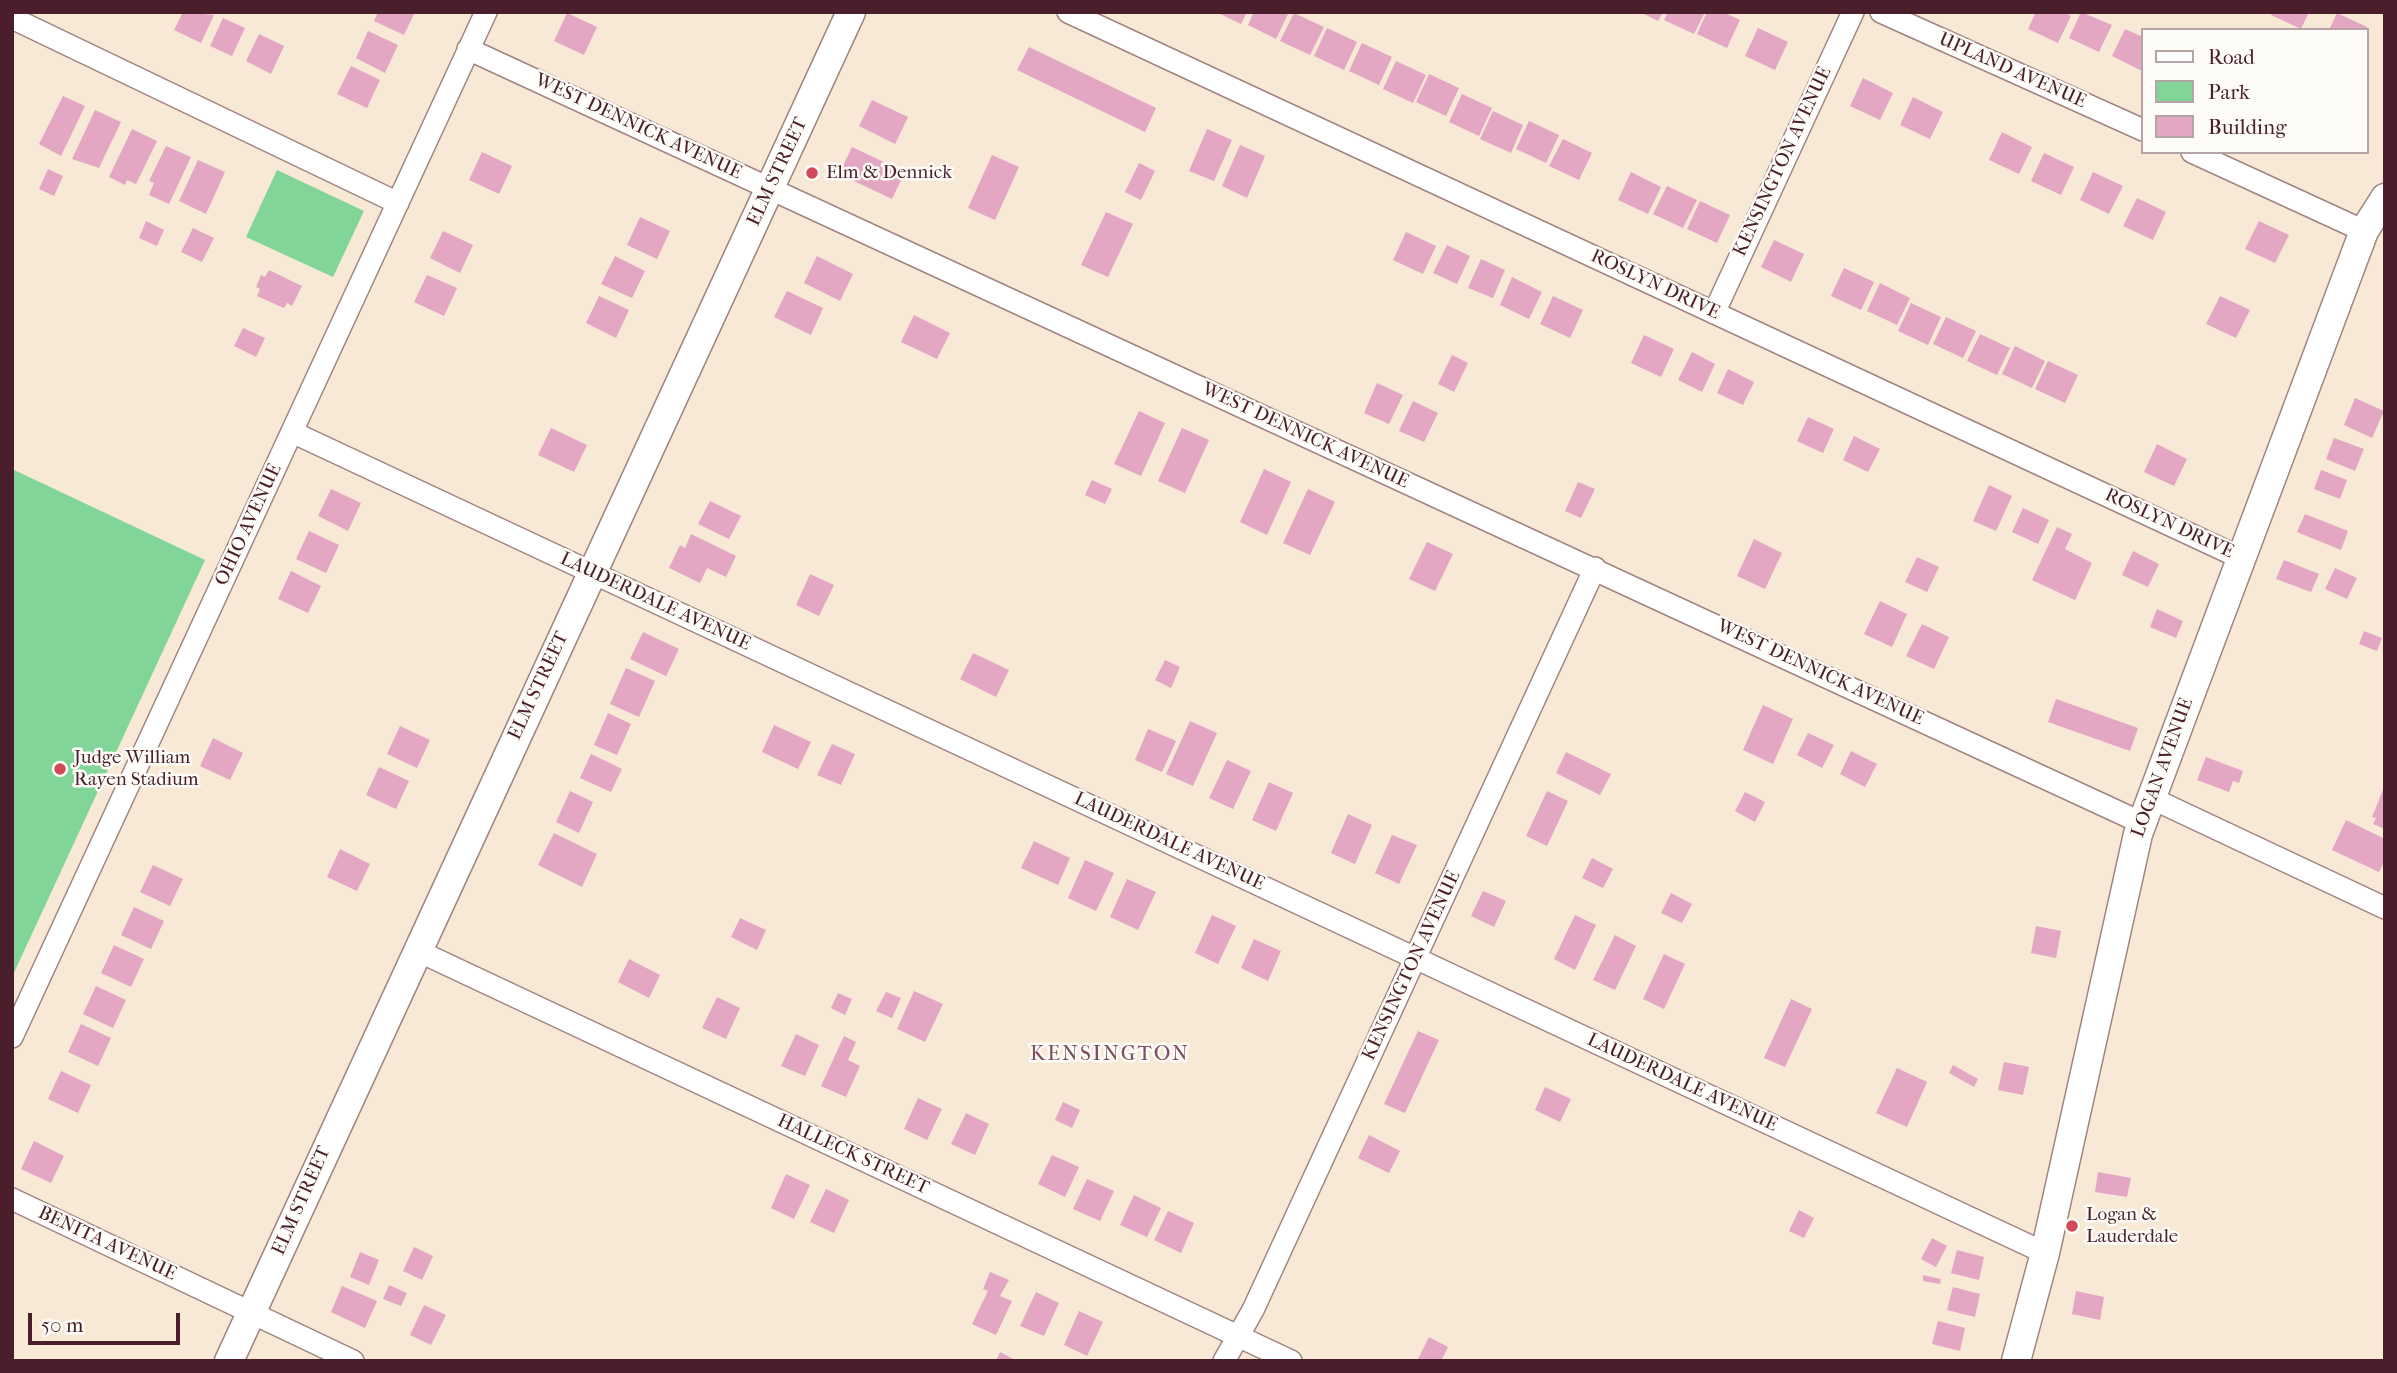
<!DOCTYPE html>
<style>
body{margin:0}
#map{position:relative;width:2397px;height:1373px;overflow:hidden;background:#f7e9d5;font-family:"IM FELL French Canon",serif}
canvas{display:block}
.frame{position:absolute;inset:0;border:14px solid #4a1f2b;pointer-events:none}
.legend{position:absolute;left:2141px;top:28px;width:228px;height:126px;box-sizing:border-box;background:#fdfcf7;border:2px solid #b5a4a5;margin:0;padding:9px 12px;list-style:none;font-size:21px;color:#4a1f2b}
.legend li{display:flex;align-items:center;gap:14px;height:35px}
.legend b{width:35px;border:2px solid #b5a4a5}
.scale{position:absolute;left:28px;top:1313px;width:152px;height:32px;box-sizing:border-box;border:4px solid #4a1f2b;border-top:0;padding-left:9px;font-size:21px;line-height:24px;white-space:nowrap;color:#4a1f2b;-webkit-text-stroke:5px #fdfcf7;paint-order:stroke}
</style>
<div id="map">
<canvas width="2397" height="1373"></canvas>
<div class="frame"></div>
<ul class="legend">
<li><b style="height:9px;background:#fff"></b>Road</li>
<li><b style="height:19px;background:#81d598"></b>Park</li>
<li><b style="height:19px;background:#e3a6c3"></b>Building</li>
</ul>
<div class="scale">50 m</div>
</div>
<script>
const g = document.querySelector('canvas').getContext('2d');
g.lineJoin = 'round';
function fillPath(path, color) { g.fillStyle = color; g.fill(path, 'evenodd'); }
function trace(path, color, width, dash) { g.strokeStyle = color; g.lineWidth = width; g.lineCap = dash ? 'butt' : 'round'; g.setLineDash(dash || []); g.stroke(path); }
function drawText(font, color, halo, rows, align = 'center') {
  g.font = font + ' "IM FELL French Canon",serif'; g.lineWidth = 5; g.setLineDash([]); g.textBaseline = 'middle'; g.strokeStyle = halo; g.fillStyle = color; for (const [text, x, y, turn = 0] of rows) {
    g.save(); g.translate(x, y); g.rotate((+turn || 0) * Math.PI / 180); g.textAlign = isNaN(turn) ? turn : align; if (halo) g.strokeText(text, 0, 0); g.fillText(text, 0, 0); g.restore();
  }
}
const green = new Path2D(`
 M277,170L364,211L333,277L246,237Z
 M12,469L205,560L12,977Z`);
const building = new Path2D(`
 M183,12L214,15L201,43L174,30Z
 M378,12H415L404,35L374,21Z
 M1216,12H1247L1241,24Z
 M1254,12H1289L1276,39L1248,25Z
 M1640,12H1663L1658,21Z
 M1668,12H1705L1694,34L1664,20Z
 M1707,12H1723L1740,20L1727,48L1697,34Z
 M2036,12H2064L2071,16L2058,43L2028,29Z
 M2081,12L2112,25L2099,52L2069,38Z
 M2272,12H2309L2301,29L2271,15Z
 M567,13L597,27L584,55L554,41Z
 M1294,13L1324,27L1310,55L1280,41Z
 M2337,13L2367,27L2366,30H2329Z
 M223,18L245,28L232,56L210,46Z
 M1327,28L1357,42L1344,70L1314,56Z
 M1758,28L1788,42L1775,70L1745,56Z
 M2125,29L2143,37L2142,71L2112,56Z
 M368,31L398,45L385,73L356,58Z
 M259,34L284,46L271,74L246,61Z
 M1362,43L1392,57L1379,85L1349,71Z
 M1029,47L1156,108L1145,132L1017,70Z
 M1396,61L1426,75L1413,103L1383,89Z
 M351,66L380,80L367,108L337,94Z
 M1429,74L1459,88L1446,116L1416,102Z
 M1863,78L1893,93L1880,120L1850,106Z
 M1462,94L1492,108L1479,136L1449,122Z
 M63,96L85,106L61,156L39,144Z
 M1913,97L1943,112L1930,139L1900,125Z
 M872,100L908,117L895,144L859,126Z
 M95,110L121,122L99,168L72,159Z
 M1493,111L1523,125L1511,153L1480,139Z
 M1529,121L1559,135L1546,163L1516,149Z
 M132,129L157,141L136,184L127,180L125,185L109,177Z
 M1207,129L1232,140L1214,181L1189,171Z
 M2002,132L2032,147L2019,174L1989,160Z
 M1563,139L1592,153L1579,180L1549,166Z
 M1240,145L1265,156L1247,198L1222,186Z
 M166,146L191,157L169,204L149,195L154,183L149,181Z
 M852,147L905,172L892,199L839,174Z
 M482,152L512,166L499,194L469,180Z
 M2044,153L2074,167L2061,195L2031,181Z
 M992,155L1019,167L995,220L968,208Z
 M198,160L225,172L206,214L179,201Z
 M1139,163L1155,171L1141,200L1125,192Z
 M48,169L63,176L54,196L39,189Z
 M1631,172L1661,187L1648,214L1618,200Z
 M2093,172L2123,186L2109,214L2080,200Z
 M1667,186L1697,200L1683,228L1653,214Z
 M2137,198L2166,212L2153,240L2123,226Z
 M1700,201L1730,215L1717,243L1687,229Z
 M1106,212L1133,224L1108,277L1081,265Z
 M640,217L670,231L657,259L627,245Z
 M146,221L164,230L157,246L139,238Z
 M2259,221L2289,235L2275,263L2245,249Z
 M193,228L214,238L202,262L181,252Z
 M443,231L473,245L460,273L430,258Z
 M1406,232L1436,246L1423,274L1393,260Z
 M1774,240L1804,254L1791,282L1761,267Z
 M1447,245L1470,256L1457,284L1433,273Z
 M615,256L645,271L632,298L601,284Z
 M817,256L853,274L840,301L804,283Z
 M1481,259L1505,270L1493,298L1468,288Z
 M1844,268L1874,282L1861,310L1831,296Z
 M269,270L302,286L292,306L287,303L284,308L257,296L260,289L256,287L261,275L265,277Z
 M427,275L457,288L444,316L414,302Z
 M1512,277L1542,292L1529,319L1500,305Z
 M1880,283L1910,298L1897,325L1867,311Z
 M787,291L823,308L811,335L774,317Z
 M599,296L629,310L616,338L586,323Z
 M1553,296L1583,310L1570,338L1540,324Z
 M2220,296L2250,310L2236,338L2206,324Z
 M1911,303L1941,317L1928,345L1898,331Z
 M914,315L950,333L937,359L901,342Z
 M1946,317L1976,331L1963,358L1933,344Z
 M243,328L265,338L256,357L234,346Z
 M1980,334L2010,348L1997,375L1967,361Z
 M1644,335L1674,349L1661,377L1631,363Z
 M2015,346L2045,361L2032,388L2002,374Z
 M1692,352L1715,364L1702,392L1678,380Z
 M1452,355L1468,363L1454,392L1438,384Z
 M2048,361L2078,375L2065,403L2035,389Z
 M1728,369L1754,382L1743,405L1717,393Z
 M1377,383L1403,395L1389,424L1364,413Z
 M2355,398L2384,411L2372,438L2344,425Z
 M1413,401L1438,413L1424,442L1399,431Z
 M1139,411L1165,423L1141,476L1114,464Z
 M1808,417L1834,429L1823,453L1797,441Z
 M551,428L587,445L574,472L538,455Z
 M1182,428L1209,440L1185,493L1158,481Z
 M1854,436L1880,449L1868,472L1843,460Z
 M2334,438L2364,449L2355,471L2326,459Z
 M2157,444L2187,459L2174,486L2144,472Z
 M1264,469L1291,482L1267,535L1240,522Z
 M2321,470L2347,480L2340,499L2314,489Z
 M1092,480L1112,489L1105,504L1085,495Z
 M1578,482L1595,489L1581,518L1565,511Z
 M1989,485L2012,496L1996,531L1973,521Z
 M331,489L361,503L348,531L318,516Z
 M1308,489L1335,502L1310,555L1283,543Z
 M710,501L741,516L729,539L698,524Z
 M2023,508L2049,520L2038,544L2012,532Z
 M2305,514L2348,531L2341,550L2297,532Z
 M2057,527L2072,534L2065,549L2092,563L2075,600L2032,580Z
 M309,531L339,545L326,573L296,559Z
 M691,534L736,556L726,577L707,568L700,583L669,568L680,545L685,548Z
 M1754,539L1782,553L1765,589L1737,576Z
 M1427,542L1453,554L1435,591L1409,579Z
 M2133,551L2159,564L2148,587L2122,575Z
 M1917,557L1939,567L1927,592L1905,582Z
 M2284,560L2319,574L2311,592L2276,579Z
 M2335,568L2357,578L2347,599L2325,589Z
 M291,571L321,586L308,613L278,599Z
 M810,574L834,585L819,616L796,605Z
 M1880,601L1907,614L1892,647L1864,634Z
 M2157,609L2183,621L2176,638L2150,627Z
 M1922,624L1949,637L1934,669L1906,656Z
 M2364,631L2382,638L2377,651L2359,644Z
 M643,632L679,649L666,676L630,659Z
 M973,653L1009,670L996,697L960,679Z
 M1165,660L1180,667L1171,688L1155,680Z
 M626,668L655,681L639,717L610,704Z
 M2056,699L2138,728L2130,751L2048,722Z
 M1763,705L1793,719L1773,764L1743,750Z
 M608,713L631,724L617,755L594,745Z
 M1190,721L1217,733L1193,786L1166,774Z
 M774,725L811,742L798,769L762,752Z
 M400,726L430,740L417,768L387,754Z
 M1148,729L1176,741L1162,772L1135,760Z
 M1808,733L1834,745L1822,768L1797,755Z
 M213,738L243,753L230,780L200,766Z
 M832,744L855,754L841,785L817,775Z
 M1851,751L1877,764L1865,787L1840,774Z
 M1566,752L1611,774L1600,795L1556,773Z
 M591,754L622,769L611,792L580,778Z
 M2206,757L2243,771L2239,783L2233,781L2229,792L2197,780Z
 M1227,760L1251,771L1233,809L1209,798Z
 M379,767L409,781L396,809L366,795Z
 M1269,782L1293,793L1276,831L1252,820Z
 M2385,785V829L2373,824L2376,818L2372,817Z
 M570,791L593,802L579,833L556,822Z
 M1547,791L1568,801L1547,846L1526,836Z
 M1745,792L1765,802L1755,822L1735,811Z
 M1348,814L1372,825L1355,864L1331,853Z
 M2346,820L2385,839V860L2379,872L2332,850Z
 M554,833L597,854L582,887L538,865Z
 M1392,835L1417,845L1399,884L1375,873Z
 M1034,841L1070,858L1058,885L1021,868Z
 M340,849L370,864L357,891L327,877Z
 M1592,858L1613,869L1603,888L1582,878Z
 M1085,860L1114,873L1096,911L1068,898Z
 M153,865L183,879L170,906L140,892Z
 M1127,879L1156,892L1138,930L1110,917Z
 M1483,891L1506,901L1494,927L1471,916Z
 M1671,893L1692,904L1682,923L1661,913Z
 M134,907L164,921L151,949L121,935Z
 M1212,915L1236,926L1218,964L1195,953Z
 M1575,915L1596,925L1575,970L1554,959Z
 M740,918L766,930L757,950L731,937Z
 M2036,926L2061,931L2056,958L2031,953Z
 M1615,935L1636,946L1615,990L1593,980Z
 M1254,939L1281,951L1268,981L1241,968Z
 M114,945L144,959L131,987L101,973Z
 M1664,954L1685,964L1664,1009L1643,999Z
 M629,959L660,975L649,998L618,982Z
 M96,986L126,1000L113,1028L83,1014Z
 M914,991L943,1004L925,1042L897,1029Z
 M886,992L901,998L892,1018L876,1011Z
 M838,993L852,999L845,1015L831,1008Z
 M717,997L740,1008L726,1039L702,1028Z
 M1791,999L1812,1009L1785,1067L1764,1058Z
 M81,1024L111,1038L98,1066L68,1052Z
 M1418,1031L1439,1040L1405,1113L1384,1104Z
 M796,1034L819,1045L805,1076L781,1066Z
 M844,1036L856,1042L848,1060L860,1066L846,1097L821,1086Z
 M2004,1062L2029,1067L2023,1095L1998,1090Z
 M1953,1065L1978,1079L1974,1087L1949,1073Z
 M1897,1068L1927,1082L1907,1127L1876,1113Z
 M61,1071L91,1085L78,1113L48,1099Z
 M1545,1087L1571,1099L1560,1122L1535,1110Z
 M918,1098L942,1109L927,1140L904,1129Z
 M1063,1102L1080,1110L1072,1128L1055,1120Z
 M966,1113L989,1124L975,1155L951,1144Z
 M1369,1135L1400,1151L1389,1173L1358,1158Z
 M34,1141L64,1156L51,1183L21,1169Z
 M1052,1155L1079,1167L1065,1197L1038,1184Z
 M2098,1172L2131,1178L2127,1197L2095,1192Z
 M786,1174L810,1185L794,1219L771,1208Z
 M1087,1179L1114,1191L1100,1221L1073,1209Z
 M826,1189L849,1200L834,1233L810,1222Z
 M1134,1195L1161,1208L1147,1237L1120,1225Z
 M1799,1210L1814,1218L1804,1238L1789,1231Z
 M1168,1211L1194,1223L1181,1253L1154,1240Z
 M1932,1238L1947,1246L1936,1267L1921,1259Z
 M414,1247L433,1256L422,1280L403,1271Z
 M1957,1250L1984,1257L1979,1280L1951,1273Z
 M360,1252L379,1260L369,1285L350,1277Z
 M990,1272L1009,1280L1000,1296L1012,1301L996,1335L972,1324L988,1291L983,1289Z
 M1923,1275L1941,1279L1940,1284L1923,1281Z
 M389,1285L407,1293L401,1306L383,1299Z
 M342,1286L377,1301L365,1328L331,1312Z
 M1953,1287L1980,1294L1975,1317L1947,1310Z
 M2076,1291L2104,1297L2100,1320L2072,1314Z
 M1036,1292L1059,1303L1044,1336L1020,1326Z
 M424,1305L446,1315L431,1345L410,1335Z
 M1079,1311L1103,1322L1087,1356L1064,1345Z
 M1938,1321L1965,1328L1960,1351L1932,1344Z
 M1429,1337L1448,1347L1441,1361H1417Z
 M1000,1352L1017,1361H996Z`);
const minor = new Path2D(`
 M1068,12L2241,558
 M1881,12L2143,130
 M12,18L398,203
 M468,49L2142,823
 M2192,152L2364,231
 M1714,313L1853,12
 M292,432L2045,1253
 M2151,798L2385,908
 M416,950L1291,1361
 M12,1037L486,12
 M12,1199L353,1361
 M1224,1361L1253,1310L1595,568`);
const tertiary = new Path2D(`
 M229,1361L851,12
 M2016,1361L2045,1253L2138,834L2364,231L2385,198`);
const markers = [
 [812,173,7,"#d1495b"],
 [60,769,7,"#d1495b"],
 [2072,1226,7,"#d1495b"]
];
const streetNames = [
 ["UPLAND AVENUE",2012,71,24],
 ["WEST DENNICK AVENUE",638,127,25],
 ["KENSINGTON AVENUE",1783,162,-65],
 ["ELM STREET",778,172,-65],
 ["ROSLYN DRIVE",1655,285,25],
 ["WEST DENNICK AVENUE",1305,436,25],
 ["ROSLYN DRIVE",2169,524,25],
 ["OHIO AVENUE",249,525,-65],
 ["LAUDERDALE AVENUE",655,602,25],
 ["WEST DENNICK AVENUE",1820,673,25],
 ["ELM STREET",539,686,-65],
 ["LOGAN AVENUE",2163,768,-70],
 ["LAUDERDALE AVENUE",1169,842,25],
 ["KENSINGTON AVENUE",1412,966,-65],
 ["LAUDERDALE AVENUE",1682,1083,25],
 ["HALLECK STREET",853,1155,25],
 ["ELM STREET",302,1201,-66],
 ["BENITA AVENUE",107,1244,25]
];
const poiNames = [
 ["Elm & Dennick",826,173],
 ["Judge William",74,758],
 ["Rayen Stadium",74,780],
 ["Logan &",2086,1215],
 ["Lauderdale",2086,1237]
];
const neighbourhoodNames = [
 ["KENSINGTON",1110,1055]
];
fillPath(green, '#81d598');
fillPath(building, '#e3a6c3');
trace(minor, '#a08480', 24);
trace(tertiary, '#a08480', 31);
trace(minor, '#fff', 21);
trace(tertiary, '#fff', 28);
for (const [x, y, r, color] of markers) { const dot = new Path2D(); dot.arc(x, y, r, 0, 2 * Math.PI); g.fillStyle = color; g.fill(dot); trace(dot, '#fdfcf7', 2.5); }
drawText('19px', '#4a1f2b', '#fdfcf7', streetNames);
drawText('19px', '#4a1f2b', '#fdfcf7', poiNames, 'left');
g.letterSpacing = '2px';
drawText('21px', '#804e60', '#fdfcf7', neighbourhoodNames);
g.letterSpacing = '0px';
</script>
